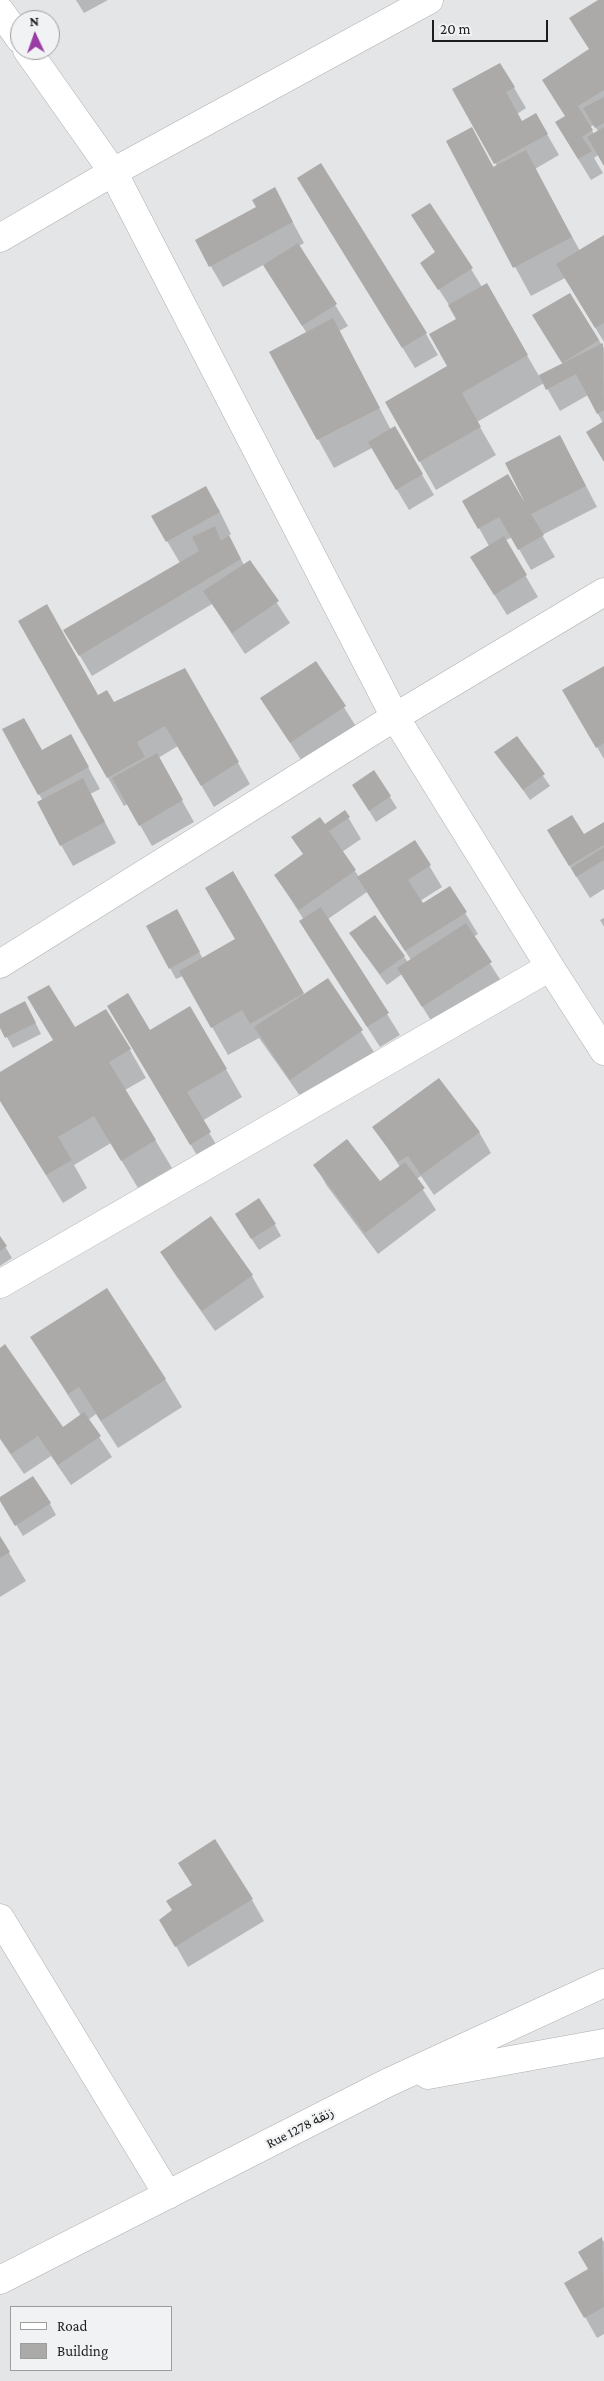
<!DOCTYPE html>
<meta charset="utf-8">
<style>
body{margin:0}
#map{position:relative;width:604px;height:2381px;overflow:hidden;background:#e4e5e6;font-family:"Crimson Pro",serif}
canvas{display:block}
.legend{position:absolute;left:10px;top:2306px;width:162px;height:65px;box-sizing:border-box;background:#f1f2f3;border:1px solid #9c9d9d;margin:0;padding:6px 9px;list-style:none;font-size:15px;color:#1d1d1d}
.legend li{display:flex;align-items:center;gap:10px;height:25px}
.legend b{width:25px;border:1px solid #9c9d9d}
.north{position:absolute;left:10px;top:10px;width:50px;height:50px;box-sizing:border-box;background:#f1f2f3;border:1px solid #9c9d9d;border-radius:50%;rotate:357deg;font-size:14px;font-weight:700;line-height:20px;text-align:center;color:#1d1d1d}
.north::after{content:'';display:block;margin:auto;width:18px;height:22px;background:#9a3ca5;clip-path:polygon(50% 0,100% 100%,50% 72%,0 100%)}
.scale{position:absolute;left:432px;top:20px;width:116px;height:22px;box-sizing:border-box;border:2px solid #1d1d1d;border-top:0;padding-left:6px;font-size:15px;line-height:18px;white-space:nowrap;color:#1d1d1d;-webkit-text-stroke:4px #f1f2f3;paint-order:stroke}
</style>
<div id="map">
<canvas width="604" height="2381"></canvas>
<ul class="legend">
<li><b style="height:6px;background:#fff"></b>Road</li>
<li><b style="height:14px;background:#abaaa9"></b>Building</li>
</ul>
<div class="north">N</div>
<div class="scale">20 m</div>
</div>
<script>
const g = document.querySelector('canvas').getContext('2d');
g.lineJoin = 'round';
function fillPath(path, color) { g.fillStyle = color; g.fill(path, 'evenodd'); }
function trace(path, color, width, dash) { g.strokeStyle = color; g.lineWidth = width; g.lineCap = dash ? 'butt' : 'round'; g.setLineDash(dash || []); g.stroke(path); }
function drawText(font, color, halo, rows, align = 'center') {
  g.font = font + ' "Crimson Pro","Noto Sans Arabic",serif'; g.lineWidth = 4.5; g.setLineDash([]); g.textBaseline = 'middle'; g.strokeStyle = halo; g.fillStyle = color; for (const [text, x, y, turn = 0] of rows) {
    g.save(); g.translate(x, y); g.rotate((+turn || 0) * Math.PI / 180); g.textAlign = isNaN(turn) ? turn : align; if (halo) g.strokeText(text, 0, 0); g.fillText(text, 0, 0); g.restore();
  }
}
const shadow = new Path2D(`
 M76,0H108L84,13Z
 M600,0H604V164L598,155L594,158L603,173L591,180L556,123L566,117L543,80L590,50L571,19ZM594,125L598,131L594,134L590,127Z
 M500,64L526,108L517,114L522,122L536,115L559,155L535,169L580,251L604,237V342L565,278L531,296L447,142L472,128L494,168L497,166L453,90Z
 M311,199L426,334L438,355L415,368Z
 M286,210L304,243L299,246L348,326L339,331L391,430L395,428L434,495L409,510L372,448L334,468L270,352L306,332L265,264L223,287L196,241Z
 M422,263L471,269L482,287L486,284L539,376L563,364L546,337L570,294L604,348V462L603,423L588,395L560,411L544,383L477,422L496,455L436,490L386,402L449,367L458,319Z
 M571,457L597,507L542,535L555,557L531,570L512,537L505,541L538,597L507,615L484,578L489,546L464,501L524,502Z
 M218,508L231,534L228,536L244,565L250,562L290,623L245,654L212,604L92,676L77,651L180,563L153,517Z
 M19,621L98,696L114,704L185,670L250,784L214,807L178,746L158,758L194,822L152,846L128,804L124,806Z
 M316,663L357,728L303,763L262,699Z
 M604,667V759L576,711Z
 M516,737L550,786L530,800L496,752Z
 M41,751L82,756L100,789L90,794L116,843L73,866L61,845L43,801L20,762Z
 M374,772L397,808L376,822L360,796Z
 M345,812L361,839L342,852L359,877L415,842L442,887L420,901L423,905L450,888L478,934L473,937L503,984L435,1027L402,974L387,985L357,944L374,916L408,962L411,960L367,892L328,919L400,1035L380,1047L313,942L304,920L275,875L304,855L293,837L324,826Z
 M604,824V889L590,898L560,851Z
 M233,873L304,995L328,980L374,1052L303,1100L259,1038L228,1055L183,976L176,979L170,968L183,922L203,959L237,940Z
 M604,918V927L600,920Z
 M190,1007L242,1097L202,1121L226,1161L207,1172L125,1035L150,1032Z
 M31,1014L41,1034L13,1048L0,1025V1015Z
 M74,1029L130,1050L146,1078L125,1090L172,1168L138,1188L111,1143L74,1165L87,1188L63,1203L0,1100V1073Z
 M374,1127L479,1132L491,1153L434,1195L421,1176L416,1179L436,1210L378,1254L327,1186L315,1165L380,1183L400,1167Z
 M275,1225L281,1236L259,1250L243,1226Z
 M0,1238L12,1258L0,1266Z
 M161,1252L252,1276L264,1297L215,1331L174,1273Z
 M32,1338L165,1379L182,1407L118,1448L96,1414L88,1420L112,1457L71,1485L51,1456L24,1474L0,1439V1349L63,1428L81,1416Z
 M0,1498L50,1504L56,1515L23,1536Z
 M0,1538L26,1581L0,1597Z
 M179,1864L252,1900L264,1921L188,1967L161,1920L173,1911L193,1886Z
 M602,2239L604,2242V2334L597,2338L566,2283L589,2270Z`);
const building = new Path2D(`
 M598,0H604V90L578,106L593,130L582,137L592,151L578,159L555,122L565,116L542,80L589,49L569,18Z
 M500,63L515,87L506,92L522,121L536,113L548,134L494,164L452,89Z
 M604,97V123L595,128L583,108Z
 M472,127L493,167L526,150L572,237L513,268L446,141Z
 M604,127V166L587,137Z
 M321,163L427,333L402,348L297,178Z
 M275,187L293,222L209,267L195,240L256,207L252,200Z
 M430,203L473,268L438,290L420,263L435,252L411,215Z
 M604,235V323L595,328L556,264Z
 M298,243L337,304L302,326L263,265Z
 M487,283L528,355L462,393L481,427L419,462L385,402L447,366L429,334L456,319L448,305Z
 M570,293L599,340L562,363L532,315Z
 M333,318L380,408L317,440L269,352Z
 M603,343L604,410L597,414L576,374L546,390L539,375Z
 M604,421V462L586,432Z
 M395,426L423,474L396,490L368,442Z
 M560,435L586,486L531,514L544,535L518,550L499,517L478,529L462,501L508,474L525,503L505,463Z
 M206,486L220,512L166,542L151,516Z
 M215,526L221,541L229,535L241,559L79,656L63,630L199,551L192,537Z
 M504,536L527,575L494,595L470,557Z
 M250,560L279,601L232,633L203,591Z
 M47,604L98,695L107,690L114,702L185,668L239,762L201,786L165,726L137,742L145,757L107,778L18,621Z
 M316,661L346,706L290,743L260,698Z
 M604,666V743L596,748L562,690Z
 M24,718L42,750L71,734L89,767L38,795L2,729Z
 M517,736L545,774L523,790L494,752Z
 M157,753L183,800L139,826L112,778Z
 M374,770L391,796L369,811L352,785Z
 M83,778L105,822L60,846L37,802Z
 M345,810L350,817L329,831L356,870L299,910L274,875L303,854L291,837L320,817L325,824Z
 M572,815L584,834L604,822V845L569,866L547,830Z
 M415,840L431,865L408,880L423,903L450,886L467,912L405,951L357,877Z
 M604,847V860L576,877L571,868Z
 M233,871L304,993L250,1024L242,1010L211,1028L179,971L235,939L205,888Z
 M321,907L389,1013L367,1027L299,921Z
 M177,909L200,952L169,969L146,926Z
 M375,915L405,956L380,974L349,933Z
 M466,923L492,962L422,1007L397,968Z
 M328,978L363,1030L290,1080L254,1027Z
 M49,985L75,1027L106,1009L131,1049L109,1062L156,1140L121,1161L94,1116L58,1137L72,1160L46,1175L0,1101V1072L53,1040L27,997Z
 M128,993L150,1030L190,1006L227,1069L187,1092L211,1132L190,1145L107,1006Z
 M25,1001L36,1023L5,1038L0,1028V1014Z
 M439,1078L480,1132L421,1175L408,1156L398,1162L372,1127Z
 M347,1139L380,1181L405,1162L425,1188L365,1233L313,1165Z
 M259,1198L276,1224L251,1239L235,1214Z
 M211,1216L253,1275L202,1311L160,1252Z
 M0,1236L7,1246L0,1251Z
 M107,1288L166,1379L101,1421L79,1387L68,1394L30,1337Z
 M5,1344L63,1427L84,1412L101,1436L58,1465L38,1436L11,1454L0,1438V1348Z
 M33,1476L51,1503L15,1526L0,1501V1497Z
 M0,1536L10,1552L0,1558Z
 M215,1839L253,1899L175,1947L159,1920L172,1910L166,1901L192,1885L178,1863Z
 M602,2237L604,2307L584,2318L564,2283L588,2269L578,2252Z`);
const minor = new Path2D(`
 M0,11L20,39
 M0,238L113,172L429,0
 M0,964L395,717L604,592
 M550,967L604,1051
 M0,1284L550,967L395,717L113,172L27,50
 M0,1918L168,2195
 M428,2075L604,2043
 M0,2280L387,2083L604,1983`);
const streetNames = [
 ["Rue 1278 زنقة",300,2128,-27]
];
fillPath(shadow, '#0003');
fillPath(building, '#abaaa9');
trace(minor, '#afafb0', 29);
trace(minor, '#fff', 28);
drawText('14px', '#1d1d1d', '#f1f2f3', streetNames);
</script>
